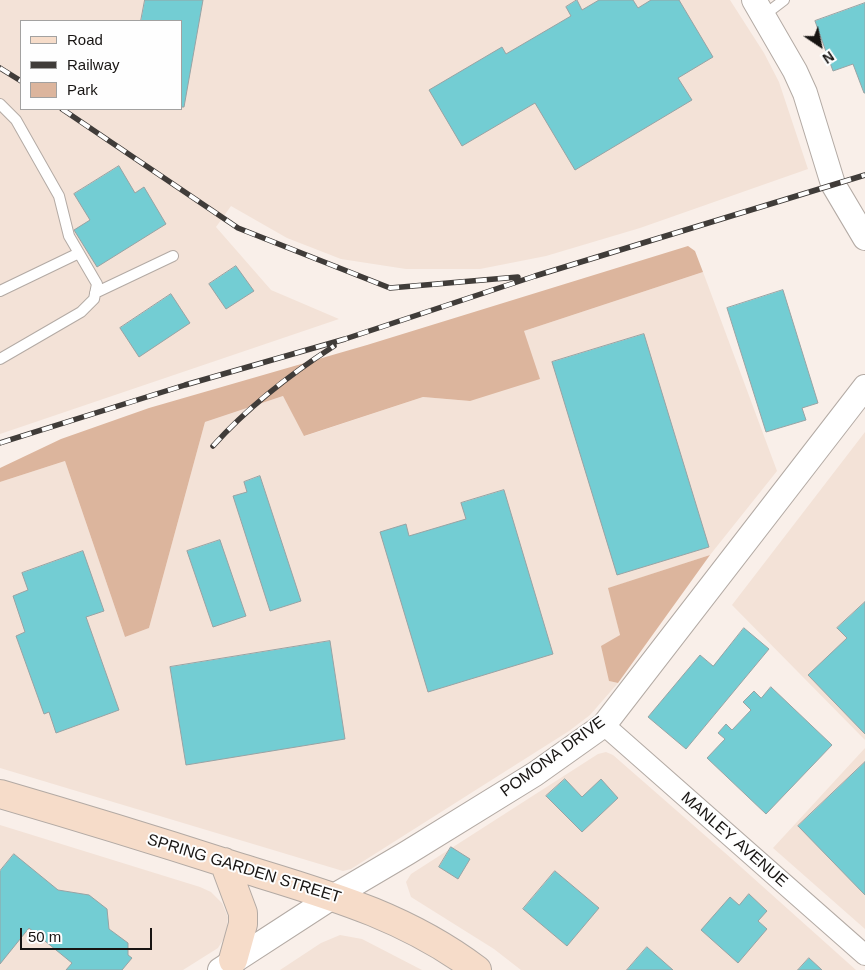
<!DOCTYPE html>
<style>
body{margin:0}
#map{position:relative;width:865px;height:970px;overflow:hidden;background:#f9efe9;font-family:Helvetica,sans-serif}
canvas{display:block}
.legend{position:absolute;left:20px;top:20px;width:162px;height:90px;box-sizing:border-box;background:#fefefe;border:1px solid #a2a1a0;margin:0;padding:6px 9px;list-style:none;font-size:15px;color:#181513}
.legend li{display:flex;align-items:center;gap:10px;height:25px}
.legend b{width:25px;border:1px solid #a2a1a0}
.north{position:absolute;left:795px;top:20px;width:50px;height:50px;-webkit-text-stroke:4px #fefefe;paint-order:stroke;rotate:146deg;font-size:14px;font-weight:700;line-height:20px;text-align:center;color:#181513}
.north::after{content:'';display:block;margin:auto;width:18px;height:22px;background:#181513;clip-path:polygon(50% 0,100% 100%,50% 72%,0 100%)}
.scale{position:absolute;left:20px;top:928px;width:132px;height:22px;box-sizing:border-box;border:2px solid #181513;border-top:0;padding-left:6px;font-size:15px;line-height:18px;white-space:nowrap;color:#181513;-webkit-text-stroke:4px #fefefe;paint-order:stroke}
</style>
<div id="map">
<canvas width="865" height="970"></canvas>
<ul class="legend">
<li><b style="height:6px;background:#f6dcc9"></b>Road</li>
<li><b style="height:6px;background:#403c39"></b>Railway</li>
<li><b style="height:14px;background:#dcb59d"></b>Park</li>
</ul>
<div class="north">N</div>
<div class="scale">50 m</div>
</div>
<script>
const g = document.querySelector('canvas').getContext('2d');
g.lineJoin = 'round';
function fillPath(path, color) { g.fillStyle = color; g.fill(path, 'evenodd'); }
function trace(path, color, width, dash) { g.strokeStyle = color; g.lineWidth = width; g.lineCap = dash ? 'butt' : 'round'; g.setLineDash(dash || []); g.stroke(path); }
function drawText(font, color, halo, rows, align = 'center') {
  g.font = font + ' Helvetica,sans-serif'; g.lineWidth = 4; g.setLineDash([]); g.textBaseline = 'middle'; g.strokeStyle = halo; g.fillStyle = color; for (const [text, x, y, turn = 0] of rows) {
    g.save(); g.translate(x, y); g.rotate((+turn || 0) * Math.PI / 180); g.textAlign = isNaN(turn) ? turn : align; if (halo) g.strokeText(text, 0, 0); g.fillText(text, 0, 0); g.restore();
  }
}
const built = new Path2D(`
 M0,0H730L764,53L779,82L808,169L640,228L546,256L480,269H406L341,259L287,238L231,206L216,227L271,290L339,319L0,434ZM21,21H181V109H21Z
 M703,272L777,471L710,555L609,588L620,635L609,681L618,683L590,715L569,731L351,869L343,871L0,768V482L65,461L125,637L149,628L205,422L283,396L305,436L423,397L470,401L524,331Z
 M865,432V740L732,605Z
 M865,748V929L773,848Z
 M606,752L613,755L732,859L856,970H521L494,949L411,897L406,882L411,874L598,754Z
 M0,825L200,887L211,892L222,903L228,917L226,935L218,948L183,970H0Z
 M340,935L362,939L422,970H280L321,943Z`);
const green = new Path2D(`
 M688,246L695,251L703,272L524,331L540,379L470,401L423,397L304,436L283,396L205,422L149,628L125,637L65,461L0,482V468L61,439L149,408L367,345Z
 M710,555L618,683L609,681L601,646L620,635L608,588Z`);
const building = new Path2D(`
 M145,0H203L184,107H181V21H141Z
 M577,0L582,10L599,0H633L638,8L651,0H679L713,57L678,78L692,100L575,170L535,103L462,146L429,90L502,47L506,54L571,16L566,7Z
 M865,3V93H864L853,64L833,71L815,21Z
 M119,166L135,193L144,187L166,224L97,267L74,230L90,220L74,194Z
 M236,266L254,291L226,309L209,284Z
 M783,290L818,403L802,408L806,420L766,432L727,308Z
 M171,294L190,323L139,357L120,328Z
 M644,334L709,547L617,575L552,362Z
 M260,476L301,601L270,611L233,496L247,492L244,482Z
 M504,490L553,654L428,692L380,532L406,524L409,536L466,519L461,503Z
 M220,540L246,616L213,627L187,551Z
 M83,551L104,611L86,617L119,710L56,733L49,712L44,714L16,636L25,632L13,596L28,590L22,573Z
 M865,602V734L808,675L847,638L837,628Z
 M744,628L769,649L686,749L648,717L700,655L713,666Z
 M330,641L345,739L186,765L170,667Z
 M771,687L832,745L766,814L707,758L725,739L718,733L726,724L732,730L751,710L743,702L754,691L761,698Z
 M865,762V895L798,826Z
 M565,779L582,797L601,779L618,798L582,832L546,796Z
 M451,847L470,859L458,879L439,867Z
 M14,854L58,890L89,895L107,909L109,929L128,943V955L132,958L122,970H66L72,963L29,928L0,964V871Z
 M555,871L599,908L567,946L523,909Z
 M749,894L767,911L758,921L767,929L738,963L701,930L730,897L739,905Z
 M647,947L673,970H627Z
 M809,958L822,970H798Z`);
const service = new Path2D(`
 M763,16L784,0
 M0,104L16,120L59,196L69,236L97,284L94,299L81,312L0,359
 M0,291L79,253
 M95,293L173,256`);
const minor = new Path2D(`
 M604,725L865,955`);
const tertiary = new Path2D(`
 M754,0L795,71L805,93L833,184L865,238
 M220,970L334,896L407,853L535,774L604,725L865,387`);
const secondary = new Path2D(`
 M0,794C79,817 157,841 235,866C322,893 403,914 477,970
 M224,862L243,913V924L233,960`);
const rail = new Path2D(`
 M0,68L21,81
 M62,109L238,228L390,288L518,277
 M0,443L185,385L345,339L535,276L865,175
 M213,446C249,406 289,375 334,346`);
const streetNames = [
 ["POMONA DRIVE",553,757,-36],
 ["MANLEY AVENUE",734,840,41],
 ["SPRING GARDEN STREET",244,869,17]
];
fillPath(built, '#f3e2d7');
fillPath(green, '#dcb59d');
fillPath(building, '#73cdd3');
trace(building, '#98a3a4', 1);
trace(service, '#b3aaa4', 12);
trace(minor, '#b3aaa4', 22);
trace(tertiary, '#b3aaa4', 26);
trace(secondary, '#b3aaa4', 30);
trace(service, '#fff', 10);
trace(minor, '#fff', 20);
trace(tertiary, '#fff', 24);
trace(secondary, '#f6dcc9', 28);
trace(rail, '#403c39', 5.5);
trace(rail, '#fefefe', 4, [11]);
drawText('16px', '#181513', '#fefefe', streetNames);
</script>
